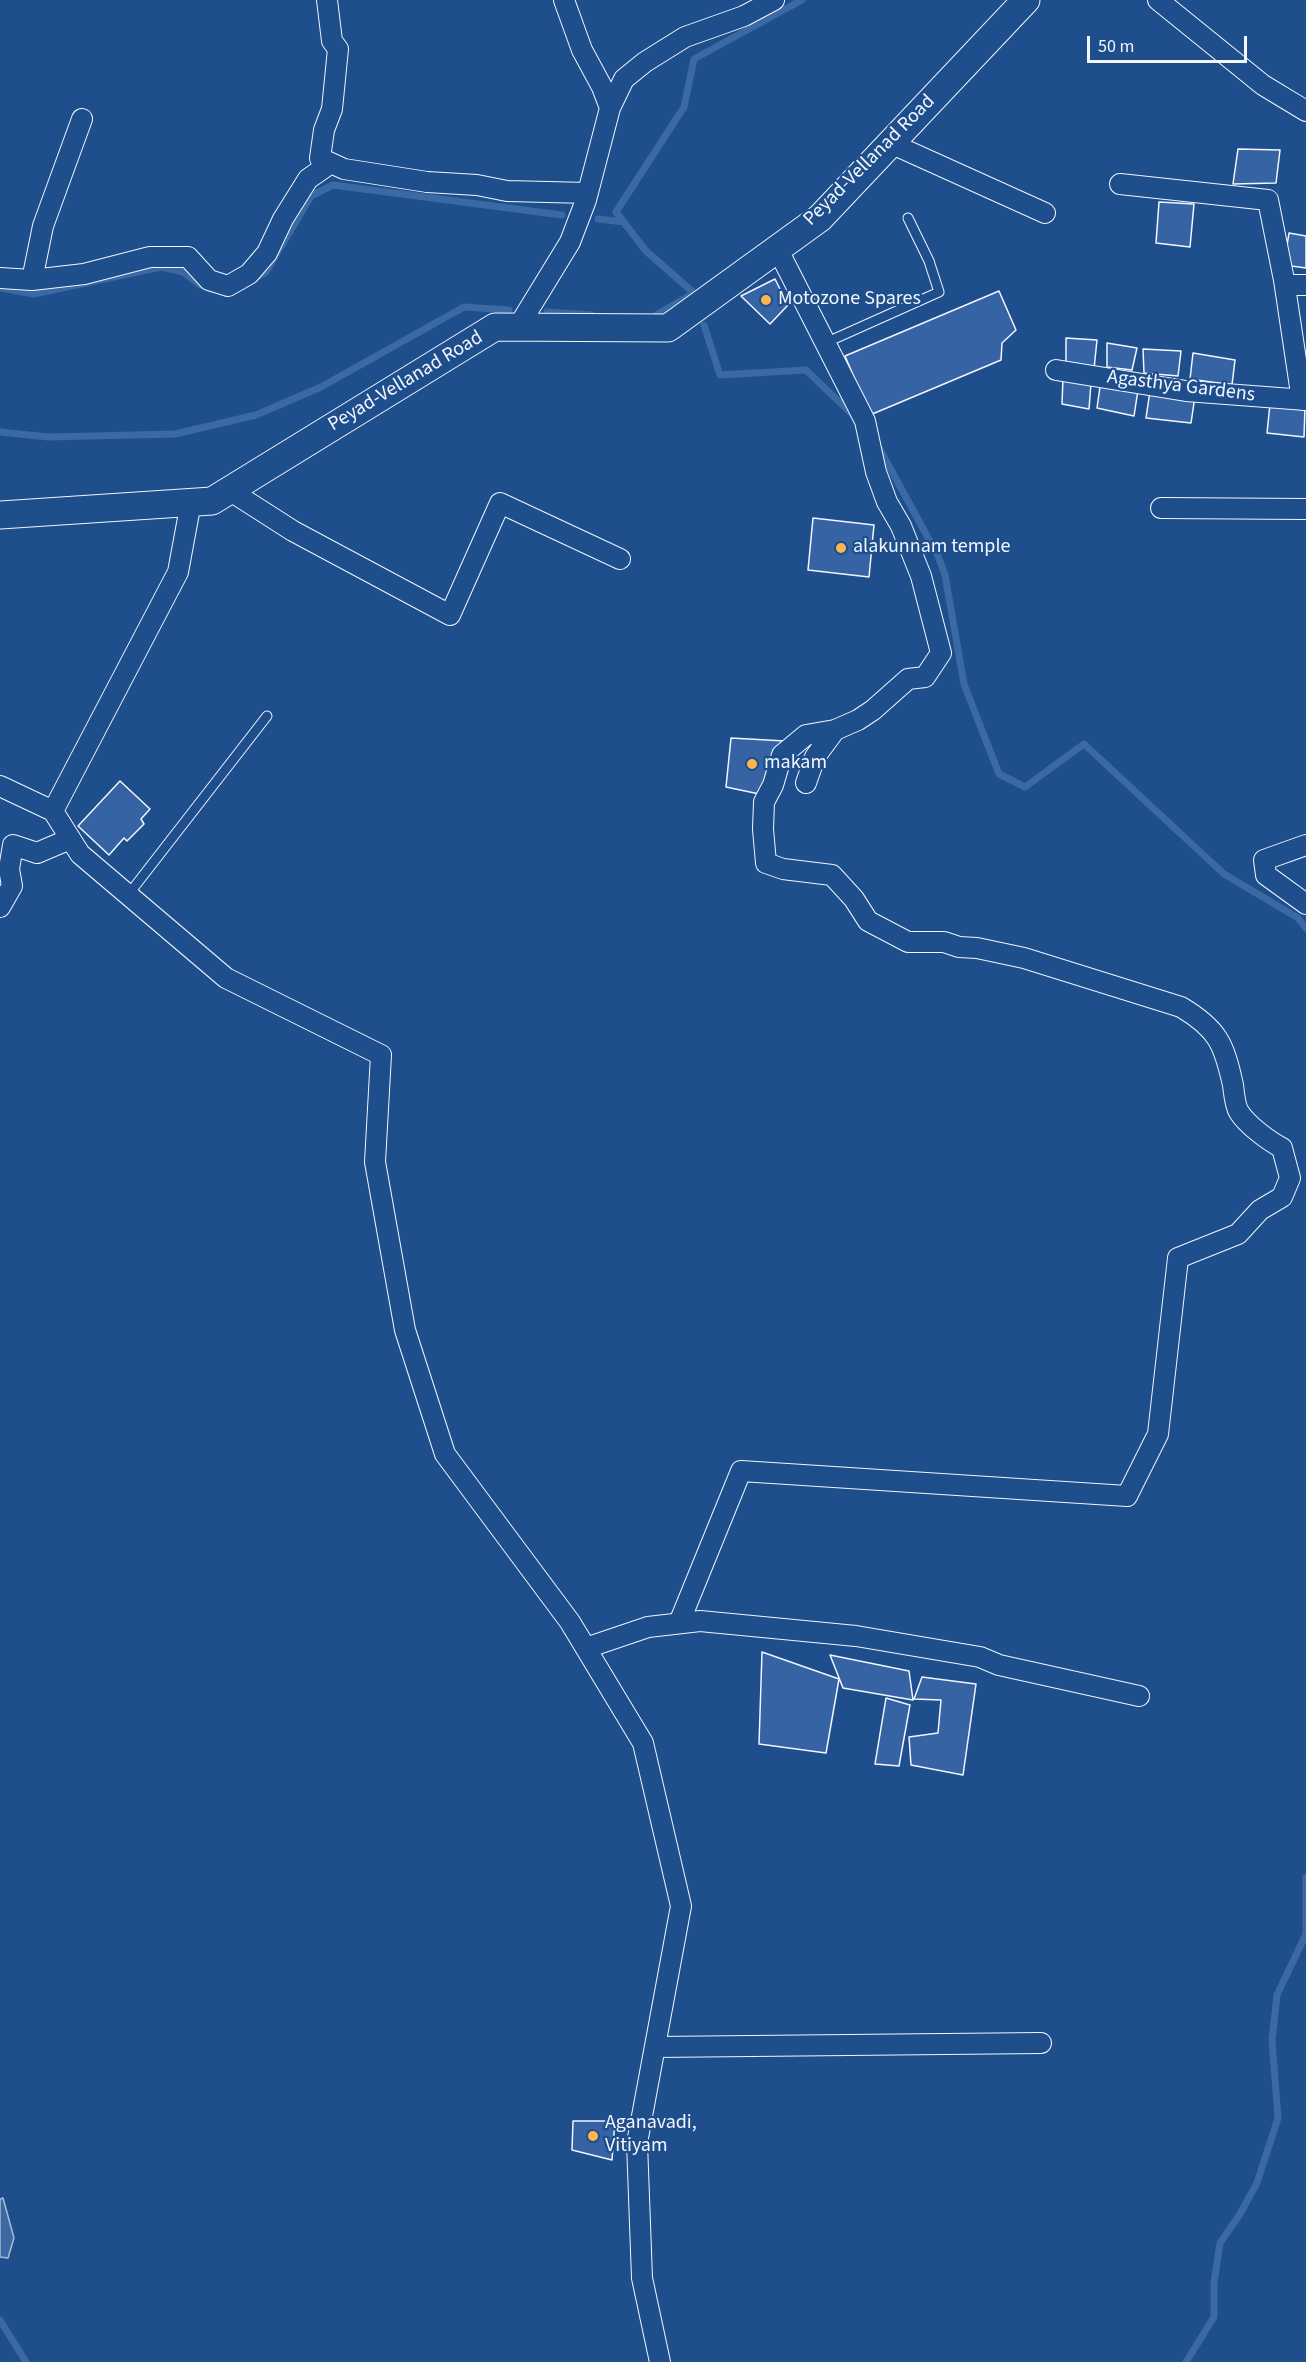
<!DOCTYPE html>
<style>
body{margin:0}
#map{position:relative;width:1306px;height:2362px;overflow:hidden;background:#1f4e8c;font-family:"Source Sans 3",sans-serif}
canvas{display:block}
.scale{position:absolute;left:1087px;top:36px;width:160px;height:27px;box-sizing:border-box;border:3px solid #f2f6ff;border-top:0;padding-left:8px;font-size:18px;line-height:21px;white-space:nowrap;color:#f2f6ff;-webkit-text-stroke:4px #1f4e8c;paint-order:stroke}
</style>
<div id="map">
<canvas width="1306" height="2362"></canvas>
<div class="scale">50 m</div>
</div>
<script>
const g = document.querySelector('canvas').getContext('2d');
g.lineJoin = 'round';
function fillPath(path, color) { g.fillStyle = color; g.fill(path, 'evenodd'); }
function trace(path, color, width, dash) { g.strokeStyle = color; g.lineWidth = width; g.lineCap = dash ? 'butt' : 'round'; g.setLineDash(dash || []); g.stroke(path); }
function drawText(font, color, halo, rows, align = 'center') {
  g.font = font + ' "Source Sans 3",sans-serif'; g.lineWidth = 4.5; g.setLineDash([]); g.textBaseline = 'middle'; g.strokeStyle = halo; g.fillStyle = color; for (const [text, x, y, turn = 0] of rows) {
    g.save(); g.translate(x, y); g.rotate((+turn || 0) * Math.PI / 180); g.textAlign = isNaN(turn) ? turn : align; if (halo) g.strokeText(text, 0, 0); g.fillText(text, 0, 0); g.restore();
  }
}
const water = new Path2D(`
 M3,2198L14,2238L8,2258L0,2257V2199Z`);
const stream = new Path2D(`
 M598,219L624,222
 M254,279L266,272L311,196L333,185L562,215
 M0,288L34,294L161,267L183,272L200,285L210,289
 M547,312L592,315
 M651,318L694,293L646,251L616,212L684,107L694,59L802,0
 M704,325L720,375L806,370L855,417
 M0,432L48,437L175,434L256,415L321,387L464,307L509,310
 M878,446L938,556L945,575L964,684L999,774L1025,787L1084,744L1224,874L1298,918L1306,928
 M0,2320L26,2362
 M1186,2362L1214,2317V2283L1220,2243L1240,2214L1257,2183L1278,2118L1272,2040L1277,1995L1306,1934V1877`);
const building = new Path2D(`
 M1238,149L1280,150L1276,183L1233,184Z
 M1159,202L1194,204L1190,247L1156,243Z
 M1289,233L1306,236V268L1284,265Z
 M775,279L788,305L770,324L741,296Z
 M999,291L1016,330L1002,343L1001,360L870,415L845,356Z
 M1066,338L1097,340L1094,369L1066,363Z
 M1107,343L1137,348L1132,370L1107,367Z
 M1143,349L1181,351L1178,376L1144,373Z
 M1193,353L1235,360L1232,385L1190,379Z
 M1063,377L1091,383L1089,409L1062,404Z
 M1100,387L1138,390L1134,416L1097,408Z
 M1150,391L1195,396L1191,423L1146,418Z
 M1270,404L1305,407L1304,437L1267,433Z
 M813,518L874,525L869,577L808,570Z
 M731,738L785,741L764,795L726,787Z
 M120,781L150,809L141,819L144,824L127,841L124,838L109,855L78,826Z
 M762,1652L839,1679L826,1753L759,1744Z
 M830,1655L909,1671L913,1700L843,1688Z
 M922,1677L976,1684L963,1775L911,1765L909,1737L938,1733L941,1700L914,1699Z
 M886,1698L910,1705L899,1766L875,1764Z
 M573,2121H615L612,2160L572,2150Z`);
const lane = new Path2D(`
 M825,343L939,292L929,261L908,218
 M128,895L267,716`);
const street = new Path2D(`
 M327,0L332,41L338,49L332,109L324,130L320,158L344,169L427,182L477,185L507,191L588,193
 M1158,0L1263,85L1306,111
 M610,108L624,79L645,62L685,37L744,16L774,0
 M890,143L1045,213
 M1120,184L1268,200L1284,280L1302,400
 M0,278L32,280L84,274L150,257H188L209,280L228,286L249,274L267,253L283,219L308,179L331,163
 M32,280L43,226L82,119
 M1285,285H1306
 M518,327L570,242L586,200L610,108L602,87L582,50L564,0
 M1056,370L1186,391L1306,400
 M229,490L293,531L450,615L500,503L620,559
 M191,502L178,572L53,811L80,854L226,978L381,1055L375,1162L405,1330L445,1454L570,1622L643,1743L681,1906L637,2143L642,2278L660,2362
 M1161,508L1306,509
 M806,783L815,757L835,730
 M0,786L53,811
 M1306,845L1264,860L1266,875L1306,904
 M0,907L12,886L9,869L13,845L37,853L70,839
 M679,1623L741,1471L1127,1496L1158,1434L1178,1258L1238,1234L1260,1210L1282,1197L1290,1178L1282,1148C1269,1141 1247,1125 1239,1112C1235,1106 1234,1093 1233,1085C1224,1044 1218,1029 1181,1007L1024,958L977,948L959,947L944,942H908L868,921L854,899L832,875L783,869L766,863L763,829L764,802L773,785L782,755L806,735L835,730L858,720L873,710L908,679L925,677L941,653L921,576L901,526L887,502L876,472L865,421L777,248
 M586,1648L648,1627L700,1621L856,1636L980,1657L999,1665L1139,1696
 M655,2047L1041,2043`);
const secondary = new Path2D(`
 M0,515L212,501L495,327L668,328L820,218L1026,0`);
const markers = [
 [766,300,6,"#ffb74d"],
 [841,548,6,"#ffb74d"],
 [752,764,6,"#ffb74d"],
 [593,2136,6,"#ffb74d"]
];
const streetNames = [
 ["Peyad-Vellanad Road",870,161,-45],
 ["Peyad-Vellanad Road",406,382,-31],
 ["Agasthya Gardens",1181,387,7]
];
const poiNames = [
 ["Motozone Spares",778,300],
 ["alakunnam temple",853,548],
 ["makam",764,764],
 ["Aganavadi,",605,2124],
 ["Vitiyam",605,2147]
];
fillPath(water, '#3b69a3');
trace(water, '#a8bbd7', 1.5);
trace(stream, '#3b69a3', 7);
fillPath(building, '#3563a3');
trace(building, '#f2f6ff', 1.5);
trace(lane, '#f2f6ff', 11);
trace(street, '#f2f6ff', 22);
trace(secondary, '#f2f6ff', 29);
trace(lane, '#1f4e8c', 9);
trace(street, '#1f4e8c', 20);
trace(secondary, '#1f4e8c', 27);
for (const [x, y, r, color] of markers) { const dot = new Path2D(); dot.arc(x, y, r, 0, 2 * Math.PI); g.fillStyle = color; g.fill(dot); trace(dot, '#1f4e8c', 2); }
drawText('20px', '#f2f6ff', '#1f4e8c', streetNames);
drawText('20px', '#f2f6ff', '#1f4e8c', poiNames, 'left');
</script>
